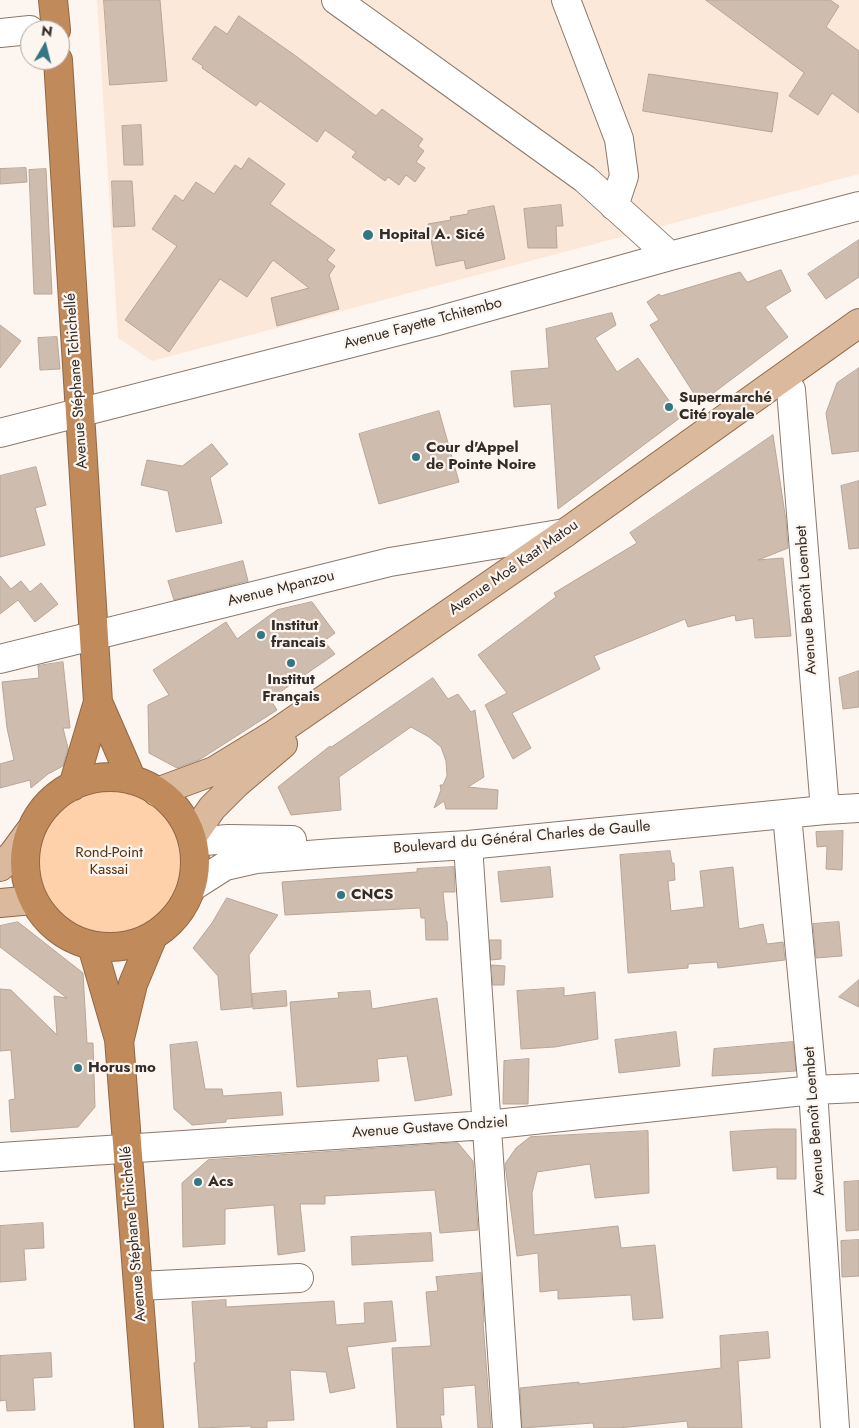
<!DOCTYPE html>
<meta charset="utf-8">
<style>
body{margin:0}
#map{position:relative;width:859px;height:1428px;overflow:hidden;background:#fdf5ef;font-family:Jost,sans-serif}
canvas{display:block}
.north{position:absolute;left:20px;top:20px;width:50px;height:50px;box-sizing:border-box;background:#fdf5ef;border:1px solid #aca49f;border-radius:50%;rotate:8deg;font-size:14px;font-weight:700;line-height:20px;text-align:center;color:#322b26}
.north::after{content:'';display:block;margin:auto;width:18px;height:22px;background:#327884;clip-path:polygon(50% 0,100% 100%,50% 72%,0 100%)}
</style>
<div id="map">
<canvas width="859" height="1428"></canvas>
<div class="north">N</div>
</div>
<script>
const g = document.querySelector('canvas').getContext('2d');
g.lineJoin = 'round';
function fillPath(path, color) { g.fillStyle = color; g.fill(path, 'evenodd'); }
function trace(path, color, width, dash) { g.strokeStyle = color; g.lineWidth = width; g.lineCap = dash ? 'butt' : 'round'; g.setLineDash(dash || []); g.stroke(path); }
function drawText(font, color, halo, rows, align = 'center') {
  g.font = font + ' Jost,sans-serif'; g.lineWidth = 4.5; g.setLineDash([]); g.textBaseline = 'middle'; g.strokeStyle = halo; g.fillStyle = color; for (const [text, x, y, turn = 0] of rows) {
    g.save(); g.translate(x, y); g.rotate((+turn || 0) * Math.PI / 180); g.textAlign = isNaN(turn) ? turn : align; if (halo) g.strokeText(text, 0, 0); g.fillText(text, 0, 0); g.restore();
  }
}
const built = new Path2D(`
 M97,0H859V174L152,361L118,338Z`);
const green = new Path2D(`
 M33 862a76 76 0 1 1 152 0a76 76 0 1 1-152 0Z`);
const building = new Path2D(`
 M104,0H160L167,81L110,85Z
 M706,0H830L839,6L826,27L859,51V113L832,93L818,115L789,96L804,73Z
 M239,16L293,54L376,116L382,109L423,139L418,146L424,151L416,162L425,168L415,182L406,175L399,185L388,177L385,181L352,157L356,152L325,130L317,142L260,101L256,106L202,68L203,66L192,59L215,26L227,34Z
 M649,74L778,93L772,132L643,111Z
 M141,125L143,165H124L122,126Z
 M249,158L285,184L270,204L335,250L327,260L335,266L329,275L339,309L277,326L271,298L309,288L273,260L247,297L220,279L169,352L125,320L177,246L152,229L175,195L183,201L196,182L214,194L235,165L241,169Z
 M26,168L27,182L0,184V169Z
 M46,169L52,294H34L29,170Z
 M112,181H132L135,226L114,227Z
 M561,205L563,226H556L557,248H528L524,209Z
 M494,206L505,259L466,269L464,260L436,266L428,224L451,220L450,217L468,214V211Z
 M859,240V277L826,299L808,274Z
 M781,270L791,291L765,307L788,337L700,403L650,325L659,320L647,302L659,294L661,296L740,272L747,282Z
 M612,313L616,325L595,338L617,372L638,358L681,417L558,509L551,404L514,407L511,371L549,368L546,329Z
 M0,325L21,341L0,368Z
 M57,337L60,369L40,370L38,338Z
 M859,368V451L832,454L826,413L837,383Z
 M439,411L459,482L379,504L359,434Z
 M773,435L786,521L788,548L758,560L783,558L791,636L755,638L753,618L736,621L735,615L688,627L685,619L594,656L600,669L512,713L531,748L513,759L485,705L507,693L478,655L556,597L554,593L637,543L630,533Z
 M212,444L228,464L210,478L222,523L176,532L168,491L141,485L147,460L182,466Z
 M36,467L46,505L35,508L45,545L0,557V476Z
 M859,481V548L849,549L841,486Z
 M243,561L248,581L174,600L168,581Z
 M0,576L11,589L21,581L30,592L41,583L58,604L35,622L18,600L0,614Z
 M312,602L335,633L324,641L335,654L270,699L277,710L199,760L177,768L149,753L148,705L169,695L153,670L226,622L237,639L277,610Z
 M63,662L70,728H63L68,748L63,766L48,774L31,788L30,780L0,788V764L14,760L7,728L2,682L39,678L38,666Z
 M859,671V707L843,709L839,678Z
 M433,678L448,699L458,694L471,712L475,710L484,777L468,787L498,790L497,809H446L444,801L434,808L441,790L440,785H443L447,776L446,761L441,747L429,737L411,727L339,777L341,810L291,815L278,787L330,746L331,747Z
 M843,831L842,870L826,869L827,846L817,847L816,832Z
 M670,851L672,863H674L675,880L668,881L671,911L704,907L700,871L733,867L739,929L763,924L767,944L783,942L785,960L718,968L717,962L688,964V968L628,973L620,855Z
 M454,867L455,892H443L446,921H447L448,940H426L425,918H421L420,908L285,915L282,882L417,872V869Z
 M550,867L553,897L501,902L498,872Z
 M227,898L278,915L249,955L252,1007L221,1010L218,976L193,948L212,923Z
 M18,922L83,973L87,1043H93L95,1107L78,1127L11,1132L9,1100L15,1099L11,1050L0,1051V989L11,990L57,1035L54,996L67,998L0,947V926Z
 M839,922L842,956L816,958L813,924Z
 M490,940H501V959L491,960Z
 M492,965L505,966L504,985H493Z
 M859,980V1007L839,997Z
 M564,988V996L595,992L598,1039L555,1047L521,1049L517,991Z
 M286,991L287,1006L253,1009L252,994Z
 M370,991L372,1009L437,998L452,1095L415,1101L407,1056L377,1059L379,1081L297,1087L290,1002L339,998L338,993Z
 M676,1032L680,1066L619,1073L615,1040Z
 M197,1042L205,1089H222L223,1096L281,1092L283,1115L226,1119V1122L192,1125L174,1109L170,1045Z
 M793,1042L796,1071L712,1076L714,1049Z
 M529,1059L528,1104H503L504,1061Z
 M772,1129H796V1179H777V1167L733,1171L730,1132Z
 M648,1131L649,1193L595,1198L590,1164L537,1172L532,1193L534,1235L618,1226L621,1248L655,1245L663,1318L633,1320L631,1295L558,1299V1290L540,1292L538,1253L517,1256L505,1164L516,1148L530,1137Z
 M458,1143L473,1161L478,1230L440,1233L435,1190L325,1196V1204H300L305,1251L278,1255L274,1205L225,1209V1244L183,1247L182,1183L208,1160Z
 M859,1181V1230L846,1231L844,1182Z
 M43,1223L44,1248L24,1249L26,1280L0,1282V1226Z
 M431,1233L433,1261L352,1265L351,1237Z
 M859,1240V1276L842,1277L841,1241Z
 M481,1273L484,1322H483L491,1428H478L475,1385L443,1388L444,1415H440L442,1428H397L392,1348L431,1346L426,1292L438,1291L436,1277Z
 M226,1300V1307L334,1301L336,1325L365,1323L364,1303L392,1301L396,1341L347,1347L355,1388L330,1393L326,1372L290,1370L294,1420L267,1421V1428H251V1426L199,1428L194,1363L196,1362L192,1302Z
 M768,1332L770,1358L738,1361L742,1428H688L687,1421L619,1428H594L593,1423L522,1428L520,1388L579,1382V1384L721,1368L720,1336Z
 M51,1353L52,1377L33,1378L35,1410L7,1411L6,1400L0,1401V1356Z`);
const minor = new Path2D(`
 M336,0L585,179L670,256
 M566,0L619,139L624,176L614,206
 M0,33L30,30
 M791,390L825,810
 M0,433L434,322L670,256L859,206
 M0,659L390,562L565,533
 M787,815L813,1090L835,1428
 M193,842L228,839L292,840
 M468,845L507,1428
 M192,887L225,866L256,859L334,853L468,845L825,810L859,808
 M0,1157L487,1125L813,1090L859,1088
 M139,1286L299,1278`);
const major = new Path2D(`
 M157,792L214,771L273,735L565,533L859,323
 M192,837L212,808L237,783L283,744
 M0,867L13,854L30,831
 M0,903L33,900`);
const highway = new Path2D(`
 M53,0L56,30
 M58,60L98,702L73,786
 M98,702L132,780
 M25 862a85 85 0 1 1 170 0a85 85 0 1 1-170 0Z
 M92,946L119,1039L149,1428
 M120,1038L133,984L153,936`);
const markers = [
 [368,235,6,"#327884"],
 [669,407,5,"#327884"],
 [416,457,5,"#327884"],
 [261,635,5,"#327884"],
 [291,663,5,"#327884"],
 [341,895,5,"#327884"],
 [78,1068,5,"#327884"],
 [198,1182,5,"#327884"]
];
const poiNames = [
 ["Hopital A. Sicé",379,235],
 ["Supermarché",679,398],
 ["Cité royale",679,415],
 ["Cour d'Appel",426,448],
 ["de Pointe Noire",426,465],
 ["Institut",271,626],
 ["francais",271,643],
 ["Institut",291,680,"center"],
 ["Français",291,697,"center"],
 ["CNCS",351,895],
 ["Horus mo",88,1068],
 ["Acs",208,1182]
];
const streetNames = [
 ["Avenue Fayette Tchitembo",423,324,-15],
 ["Avenue Stéphane Tchichellé",77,381,-94],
 ["Avenue Moé Kaat Matou",514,568,-35],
 ["Avenue Mpanzou",281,589,-14],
 ["Avenue Benoît Loembet",807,600,-94],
 ["Boulevard du Général Charles de Gaulle",522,838,-5],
 ["Avenue Benoît Loembet",815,1121,-94],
 ["Avenue Gustave Ondziel",430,1128,-4],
 ["Avenue Stéphane Tchichellé",134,1234,-95]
];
const parkNames = [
 ["Rond-Point",109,853],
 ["Kassai",109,870]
];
fillPath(built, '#fce8d8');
fillPath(green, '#fed1ab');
fillPath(building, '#cebcae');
trace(building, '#b7a698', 1);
trace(minor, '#8a796c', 30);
trace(major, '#8f6948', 30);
trace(highway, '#8f6948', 30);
trace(minor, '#fff', 28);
trace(major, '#dab99c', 28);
trace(highway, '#c18a5a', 28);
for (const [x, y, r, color] of markers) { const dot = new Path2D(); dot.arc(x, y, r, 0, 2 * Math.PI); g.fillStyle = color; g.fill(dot); trace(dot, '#fdf5ef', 2); }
drawText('bold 15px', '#322b26', '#fdf5ef', poiNames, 'left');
drawText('15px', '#322b26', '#fdf5ef', streetNames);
drawText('15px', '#523214', '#fdf5ef', parkNames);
</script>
